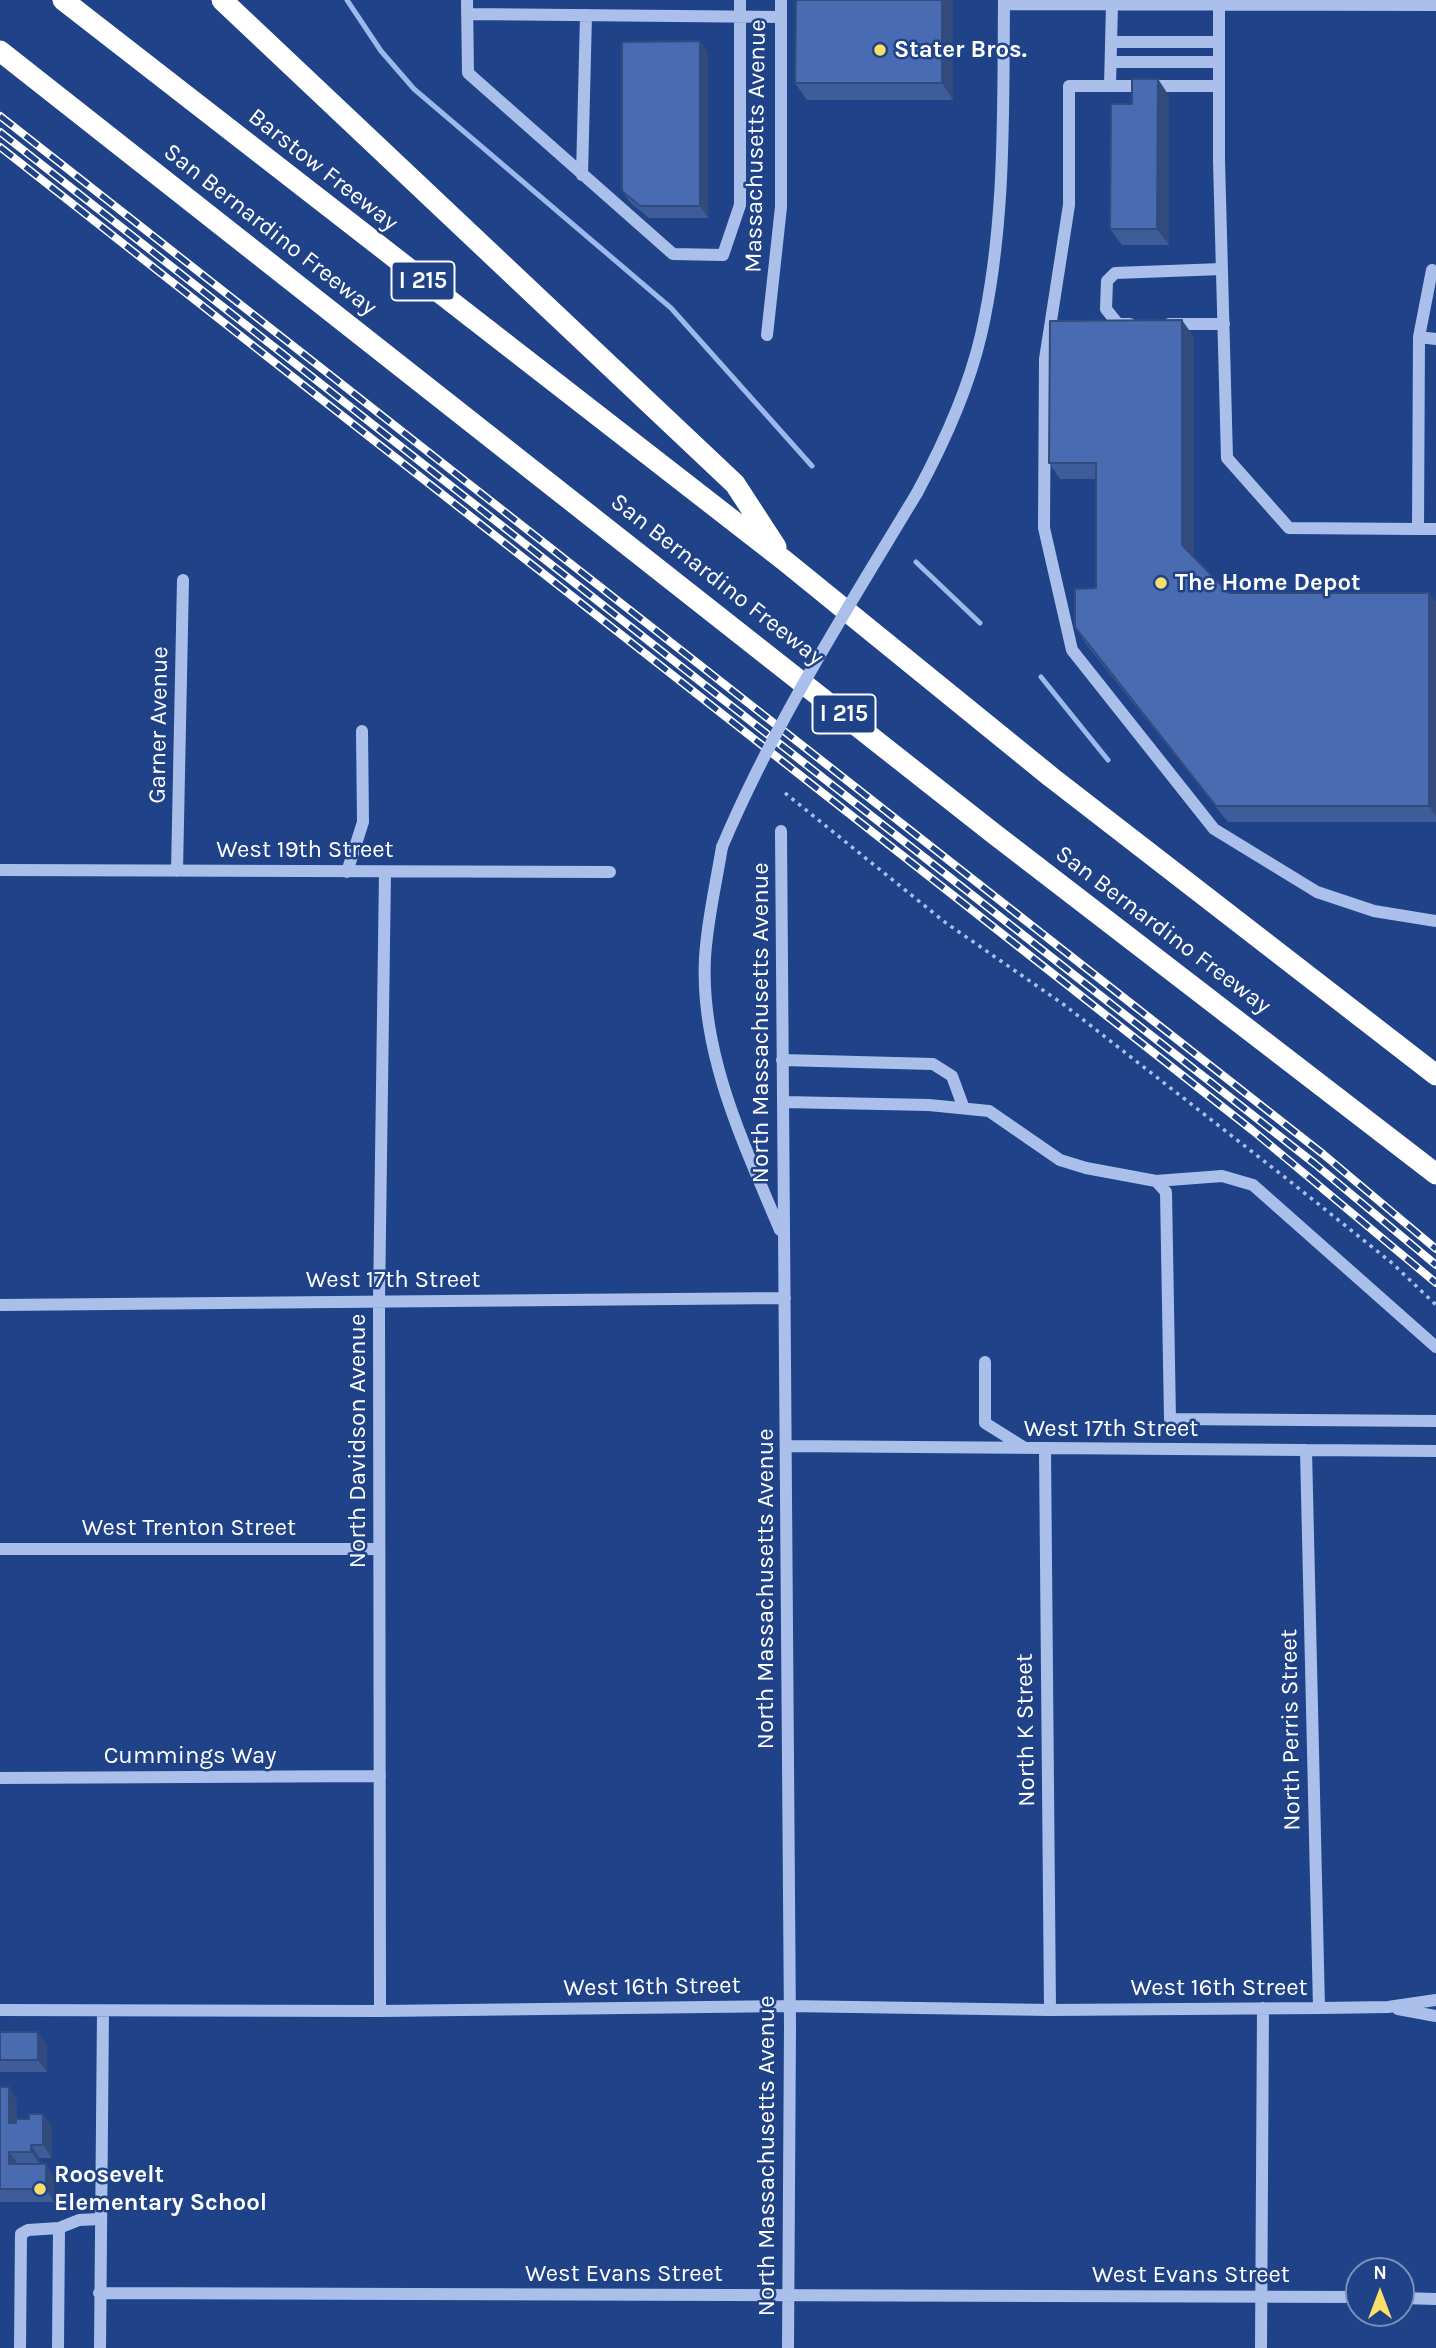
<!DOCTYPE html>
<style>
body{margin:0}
#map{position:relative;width:1436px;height:2348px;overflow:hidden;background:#1f4288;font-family:Karla,sans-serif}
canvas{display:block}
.north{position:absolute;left:1345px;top:2257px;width:70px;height:70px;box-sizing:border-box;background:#1f4288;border:2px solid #798eb8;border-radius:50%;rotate:0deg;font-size:19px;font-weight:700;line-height:28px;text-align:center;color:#fff}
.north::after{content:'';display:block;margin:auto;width:24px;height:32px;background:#f9df6a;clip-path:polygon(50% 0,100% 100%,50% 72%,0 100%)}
</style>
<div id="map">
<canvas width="1436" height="2348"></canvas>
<div class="north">N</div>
</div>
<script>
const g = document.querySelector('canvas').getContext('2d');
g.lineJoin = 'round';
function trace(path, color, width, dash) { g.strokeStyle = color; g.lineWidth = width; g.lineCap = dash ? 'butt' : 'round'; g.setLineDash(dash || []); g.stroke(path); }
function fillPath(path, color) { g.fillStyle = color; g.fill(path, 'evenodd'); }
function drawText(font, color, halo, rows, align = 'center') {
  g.font = font + ' Karla,sans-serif'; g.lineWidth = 5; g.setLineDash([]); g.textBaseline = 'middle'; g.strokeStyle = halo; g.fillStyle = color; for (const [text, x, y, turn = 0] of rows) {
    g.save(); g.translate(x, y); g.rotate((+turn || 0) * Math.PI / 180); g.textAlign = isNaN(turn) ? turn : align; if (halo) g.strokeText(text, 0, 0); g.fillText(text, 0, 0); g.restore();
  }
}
const stream = new Path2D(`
 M347,0L381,51L414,89L671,308L812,466
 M916,562L980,623
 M1041,677L1108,760`);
const path = new Path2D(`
 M785,793L946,923L1063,1004L1287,1179L1392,1263L1436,1305`);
const minor = new Path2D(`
 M467,0L468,73L673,254L723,255L740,205V0
 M1004,4L1436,5
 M1112,4L1110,86H1069V205L1045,359L1044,528L1072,650L1214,829L1317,892L1374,911L1436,921
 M1219,5V161L1227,458L1289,528L1418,529L1419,337L1432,270
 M467,14L781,17
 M1111,42H1217
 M1111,62H1217
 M1110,86H1218
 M582,175L586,15
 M1130,324H1118L1106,309L1107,281L1115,273L1222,269
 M1169,324H1224
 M767,335L781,207V0
 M1419,337L1436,339
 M917,493C944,443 968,391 981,335C1006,226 1003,111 1004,0
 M1418,529H1436
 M781,831L790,2027L788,2348
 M722,847C716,884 707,921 705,958C700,1054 744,1144 780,1230
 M0,870L610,872
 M177,871L183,580
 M347,872L363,822L362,731
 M782,1060L933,1064L952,1076L963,1106
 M783,1102L929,1105L989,1111L1060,1160L1086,1168L1156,1181L1166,1192L1170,1419L1436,1421
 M1156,1181L1222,1176L1253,1185L1436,1347
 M0,1305L785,1298
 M985,1362V1423L1025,1448
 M786,1446L1436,1451
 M1045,1450L1050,2010
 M1306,1450L1319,2008
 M0,1549H379
 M0,1778L380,1776
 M1398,2009L1436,2016
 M0,2010L380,2011L789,2006L1050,2010L1319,2008L1388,2007L1436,2000
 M380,2011L379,1301L385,872
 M99,2293L1359,2297
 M1401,2298L1436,2299
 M20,2348L21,2234L28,2230L59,2228
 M58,2348L59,2228L79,2220L100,2219
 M100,2348L103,2011
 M1261,2348L1263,2008`);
const highway = new Path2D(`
 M63,0L785,561L1051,777L1436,1075
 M222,0L735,484L776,547
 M0,51L993,833L1436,1174`);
const rail = new Path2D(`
 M0,116L1323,1154L1436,1249
 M0,132L1315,1164L1436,1265
 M0,147L1252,1130L1436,1283`);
const minorBridge = new Path2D(`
 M722,847C775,722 847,609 917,493`);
const wall = new Path2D(`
 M953,0V100H807L795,83Z
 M700,41L708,53V218H649L631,203L622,191Z
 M1158,79L1169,96V245H1122L1110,229L1132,104Z
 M1194,337V557L1229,593L1436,602V822H1228L1086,644L1075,627L1096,588V479H1060L1049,463Z
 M0,2032L47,2044V2072H0Z
 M0,2087L17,2100V2119L52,2126V2158H40V2164L54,2177V2202H0Z`);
const shadedWall = new Path2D(`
 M942,0H953V100L942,83Z
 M700,41L708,53V218L700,206Z
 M1158,79L1169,96V245L1157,229Z
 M1182,320L1194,337V561L1182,545Z
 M1429,593L1436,602V816L1429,806Z
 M38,2032L47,2044V2072L38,2060Z
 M9,2087L17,2100V2136L9,2123Z
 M43,2114L52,2126V2158L43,2145Z
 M31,2145L40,2158V2164L31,2152Z
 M9,2152L18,2164H9Z
 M46,2164L54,2177V2202L46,2189Z`);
const building = new Path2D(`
 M796,0H942V83H795Z
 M700,41V206H640L622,191V42Z
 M1132,79H1158L1157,229H1110L1111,104H1132Z
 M1182,320V545L1229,593H1429V806H1216L1075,627V589L1096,588V463H1049L1050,321Z
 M0,2032H38V2060H0Z
 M0,2087H9V2123H16V2119H29V2114H43V2145H31V2152H9V2164H46V2189H0Z`);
const markers = [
 [880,50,7,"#f9df6a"],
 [1161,583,7,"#f9df6a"],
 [40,2189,7,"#f9df6a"]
];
const shields = [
 [423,281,63],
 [844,714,63]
];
const shieldNames = [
 ["I 215",423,281],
 ["I 215",844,714]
];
const poiNames = [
 ["Stater Bros.",894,50],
 ["The Home Depot",1175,583],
 ["Roosevelt",54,2175],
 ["Elementary School",54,2203]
];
const streetNames = [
 ["Massachusetts Avenue",756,146,-89],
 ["Barstow Freeway",323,170,38],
 ["San Bernardino Freeway",270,230,38],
 ["San Bernardino Freeway",717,580,38],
 ["Garner Avenue",159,725,-89],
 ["West 19th Street",305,850],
 ["San Bernardino Freeway",1163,930,37],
 ["North Massachusetts Avenue",761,1023,-90],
 ["West 17th Street",393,1280],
 ["West 17th Street",1111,1429],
 ["North Davidson Avenue",358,1441,-90],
 ["West Trenton Street",189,1528],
 ["North Massachusetts Avenue",766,1589,-90],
 ["North K Street",1026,1730,-91],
 ["North Perris Street",1291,1730,-91],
 ["Cummings Way",190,1756],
 ["West 16th Street",652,1987,-1],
 ["West 16th Street",1219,1988],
 ["North Massachusetts Avenue",767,2156,-90],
 ["West Evans Street",624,2274],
 ["West Evans Street",1191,2275]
];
trace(stream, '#9db9ec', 5);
trace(path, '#aac0eb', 3.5, [3.5, 5]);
trace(minor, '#aac0eb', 12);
trace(highway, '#fff', 21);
trace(rail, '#fff', 8);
trace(rail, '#1f4288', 5, [16]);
trace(minorBridge, '#aac0eb', 12);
fillPath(wall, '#3e5c98');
fillPath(shadedWall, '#324b7c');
fillPath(building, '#486bb1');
trace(building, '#324b7c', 2);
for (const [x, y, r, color] of markers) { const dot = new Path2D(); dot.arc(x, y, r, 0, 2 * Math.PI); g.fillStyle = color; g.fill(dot); trace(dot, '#1f4288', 2.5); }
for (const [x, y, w] of shields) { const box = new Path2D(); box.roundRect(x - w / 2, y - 19.5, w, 39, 5); g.fillStyle = '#1f4288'; g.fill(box); trace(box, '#fff', 2); }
drawText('bold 23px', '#fff', null, shieldNames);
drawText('bold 24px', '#fff', '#1f4288', poiNames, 'left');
drawText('24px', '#fff', '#1f4288', streetNames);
</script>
